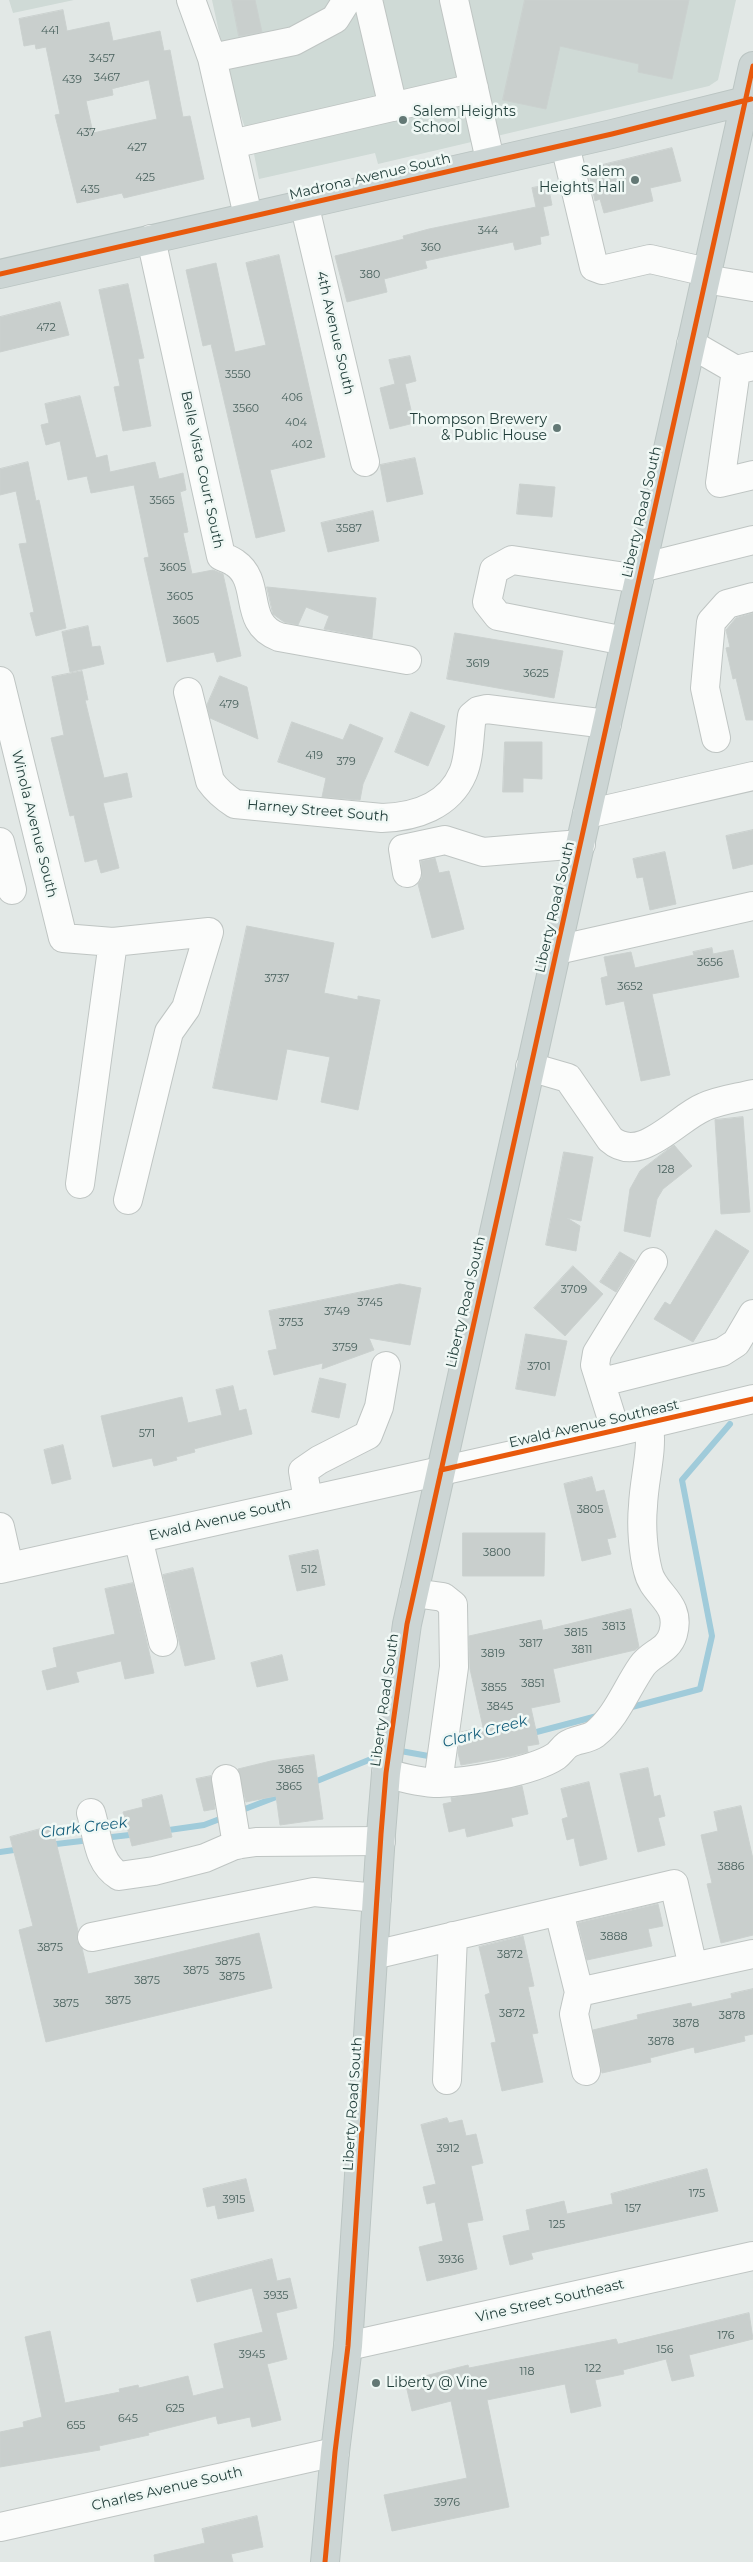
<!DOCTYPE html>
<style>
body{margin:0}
canvas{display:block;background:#e2e8e6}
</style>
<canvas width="753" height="2562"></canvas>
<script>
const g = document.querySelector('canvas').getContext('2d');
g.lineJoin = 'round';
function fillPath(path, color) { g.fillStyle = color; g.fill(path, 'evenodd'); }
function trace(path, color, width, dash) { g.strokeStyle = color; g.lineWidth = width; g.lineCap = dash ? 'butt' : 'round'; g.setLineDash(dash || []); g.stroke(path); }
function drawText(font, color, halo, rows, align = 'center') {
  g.font = font + ' Montserrat,sans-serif'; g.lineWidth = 5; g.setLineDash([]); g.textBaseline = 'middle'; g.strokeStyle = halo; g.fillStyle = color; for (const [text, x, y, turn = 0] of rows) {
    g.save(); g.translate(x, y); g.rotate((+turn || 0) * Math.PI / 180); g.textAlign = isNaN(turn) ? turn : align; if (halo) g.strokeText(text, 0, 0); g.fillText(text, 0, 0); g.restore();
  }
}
const built = new Path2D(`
 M9,0H74L13,13Z
 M212,0H736L718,80L709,86L378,164L375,153L259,179L254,154L231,87Z`);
const stream = new Path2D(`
 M628,1708L700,1689L712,1636L682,1480L730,1424
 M529,1734L601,1715
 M395,1750L434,1757
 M312,1783L381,1755
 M237,1812L284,1794
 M162,1831L204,1825L225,1817
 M103,1838L138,1834
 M48,1845L90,1840
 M0,1852L21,1849`);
const building = new Path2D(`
 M232,0H255L262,32L239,36Z
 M525,0H689L672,79L638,72L639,64L560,46L546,109L503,100Z
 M63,10L67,31L109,22L113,41L160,31L164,51L170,50L183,117L190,116L204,179L124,198L122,193L77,203L55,115L60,114L46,47L36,49L35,44L24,46L19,19ZM149,80L157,119L93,133L86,101L113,95L112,89Z
 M672,148L681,181L650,188L653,201L604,213L600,199L595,201L590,178L596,177L594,167Z
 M548,185L552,205L543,207L549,235L540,237L541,244L515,250L513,242L425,261L427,268L384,279L387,292L347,302L335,256L404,239L403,236L429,229L536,207L532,188Z
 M279,255L325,457L270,470L285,531L256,538L211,344L203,346L186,270L216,263L235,352L266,345L246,263Z
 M128,284L144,358L138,359L151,426L123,431L114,387L120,386L99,290Z
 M60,302L69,335L0,352V317Z
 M410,356L416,381L405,384L414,423L390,429L380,388L395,384L389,360Z
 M80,396L96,458L107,455L110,472L155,462L159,479L183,473L186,490L180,492L188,532L183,533L192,574L213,570L223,574L241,656L217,662L214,652L167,662L144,558L149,557L134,485L91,493L87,476L68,480L60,441L46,445L41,425L49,423L45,404Z
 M415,458L423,494L387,502L380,465Z
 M28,462L36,501L39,500L66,628L36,636L30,613L34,612L19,544L27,543L16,491L0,495V469Z
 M520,484L555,487L552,517L517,514Z
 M373,511L379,541L328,552L321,523Z
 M267,587L376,598L372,638L324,629L329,616L306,607L298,625L284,622L273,614Z
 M753,613V720H746L736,678L733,679L726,648L730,647L726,630L736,618Z
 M88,626L92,647L100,646L104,664L70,672L62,632Z
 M455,633L563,651L554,698L447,679Z
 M82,671L88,700H85L104,778L127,773L132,797L103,803L119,868L101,873L97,859L85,862L74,815L70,816L51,738L64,735L52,677Z
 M220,676L247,687L258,739L210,718L207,705Z
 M411,712L445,726L428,766L395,752Z
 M292,722L343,740L350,724L383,738L363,784L360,800L322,797L326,778L278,762Z
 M505,742H542V779L523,778V792H503Z
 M753,830V864L733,869L726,836Z
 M665,852L676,904L650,910L643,877L637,878L633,859Z
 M435,858L439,873L449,871L464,929L432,938L418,884L422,878L421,861Z
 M247,926L334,943L324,993L358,1000V996L380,1000L358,1110L321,1102L330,1057L287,1049L277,1100L213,1088Z
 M712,948L713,954L733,950L739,977L652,994L670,1075L641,1081L624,1001L606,1005L601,978L608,976L604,957L631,952L635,968L694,955L693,952Z
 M743,1117L750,1212L721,1214L715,1120Z
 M674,1145L692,1166L663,1189L657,1199L650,1237L624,1231L630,1189L640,1171Z
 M564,1152L593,1157L581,1221L567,1218L580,1226L576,1251L546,1245Z
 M716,1230L749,1251L693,1342L654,1319L665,1302L670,1305Z
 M620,1252L635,1261L616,1292L600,1282Z
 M573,1266L603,1294L565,1336L534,1308Z
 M400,1284L421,1288L410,1345L369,1338L374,1350L322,1369L323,1363L274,1375L268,1351L277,1349L269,1311Z
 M526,1334L567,1341L555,1396L516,1389Z
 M320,1378L346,1384L339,1418L312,1412Z
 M233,1386L239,1411L246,1409L252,1434L194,1449L195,1452L176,1457L177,1460L154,1466L152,1458L113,1467L101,1416L182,1397L188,1423L222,1415L216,1390Z
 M63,1445L71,1479L52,1484L44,1450Z
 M592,1477L596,1492L604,1490L616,1537L607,1539L611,1554L582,1561L564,1484Z
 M463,1533H545L544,1576H463Z
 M318,1550L325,1585L297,1591L289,1556Z
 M193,1568L215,1659L185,1666L163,1575Z
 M133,1583L154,1673L125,1679L121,1661L76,1672L79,1682L47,1690L42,1671L57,1667L53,1648L115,1634L105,1589Z
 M631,1609L639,1647L635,1650L553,1669L560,1702L531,1708L539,1744L527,1746L528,1752L512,1756L461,1765L458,1753L461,1732L483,1727L470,1669L469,1636L541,1620L543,1630Z
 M282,1655L288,1680L257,1687L251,1663Z
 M314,1755L323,1819L280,1825L276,1796L246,1802L238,1769L271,1761Z
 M648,1768L654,1797L660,1795L665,1816L658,1818L665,1845L638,1852L620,1774Z
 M211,1776L215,1809L204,1811L196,1779Z
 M589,1782L607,1859L580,1866L574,1838L567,1840L562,1819L568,1817L561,1789Z
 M522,1786L528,1814L511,1818L513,1826L467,1837L465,1828L449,1832L443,1804L452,1802L451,1798Z
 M162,1795L172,1837L132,1846L123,1812L143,1807L142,1800Z
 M741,1806L753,1859V1935L721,1943L707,1884L712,1883L701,1835L718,1831L714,1812Z
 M52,1826L78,1931L77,1941L82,1948L88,1974L259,1933L272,1988L46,2042L19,1930L33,1926L10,1837Z
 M658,1904L663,1926L648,1929L652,1946L587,1960L578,1923Z
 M523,1936L534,1986L528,1987L538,2033L532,2034L543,2082L502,2091L491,2043L496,2042L485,1995L490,1993L479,1947Z
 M753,1989V2034L744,2036L745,2041L695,2053L694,2047L650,2058L651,2062L602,2073L593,2030L638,2019L637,2015L691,2003L692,2007L732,1998L731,1994Z
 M447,2118L449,2123L462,2120L466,2136L476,2134L483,2163L471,2166L483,2220L467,2223L477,2269L427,2281L419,2247L443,2241L435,2202L427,2204L423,2187L436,2184L421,2125Z
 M707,2169L718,2211L531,2253L533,2259L510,2265L503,2236L530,2230L526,2210L564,2201L567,2214L613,2204L611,2194Z
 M246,2179L254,2211L218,2219L215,2205L207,2207L203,2189Z
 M272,2259L277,2281L290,2278L297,2308L276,2313L287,2359L267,2364L281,2420L252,2427L250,2417L218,2424L216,2416L148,2433L149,2435L99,2446L100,2450L0,2467V2432L24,2427L23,2422L42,2417L25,2337L50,2331L65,2403L120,2392L119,2389L138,2385L139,2388L188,2376L193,2396L224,2388L214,2344L263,2332L252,2288L197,2302L191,2280Z
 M749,2313L753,2339L689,2355L694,2376L672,2381L666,2359L623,2370L624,2374L595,2380L601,2406L571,2413L565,2384L487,2400L509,2507L392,2531L384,2495L467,2478L451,2401L412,2411L405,2381L468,2365L469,2368L616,2339L618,2344Z
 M257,2516L263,2547L231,2554L233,2562H155L154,2555L205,2543L202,2529Z`);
const minor = new Path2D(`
 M191,0L212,58L248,216
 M368,0L393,107
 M454,0L490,160
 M212,58L294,41L335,19L347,0
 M232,144L474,88
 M565,145L594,267L602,270L650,259L707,272
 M304,203L365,462
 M151,239L221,556C225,558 231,560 235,563C263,582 241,623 279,637L407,660
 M705,279L753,287
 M691,344L736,370L753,366
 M736,370L720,483L753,475
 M641,568L753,540
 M625,641L498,616L487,602L494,570L512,560L639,579
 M0,681L63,938L113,942L209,932L186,1008L169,1032L128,1200
 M188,692L210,781C217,791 224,797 235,804L382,818C415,817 449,806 463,773C470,756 469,734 472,716L478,711L487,709L607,724
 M716,738L705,688L711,622L727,604L753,597
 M587,814L753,776
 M0,842L12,890
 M407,873L403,849L445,840L483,852L581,844
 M557,950L753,906
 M530,1067L568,1078L610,1139C640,1166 677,1118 704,1107C719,1100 737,1098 753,1094
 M80,1184L113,942
 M602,1382L722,1352L736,1343L753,1314
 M616,1432L595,1365L597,1353L653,1262
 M308,1500L303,1471L319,1460L368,1435L379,1407L386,1366
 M0,1527L9,1567
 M138,1538L163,1642
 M0,1569L616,1432L753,1399
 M414,1593L443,1597L453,1605L454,1667L438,1783
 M386,1773C403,1778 421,1783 439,1783C468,1782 532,1772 556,1756C560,1753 563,1748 567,1745C575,1739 587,1740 595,1734C617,1716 626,1689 642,1666C651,1653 668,1651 673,1634C682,1602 653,1595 648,1571C643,1552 641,1526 643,1506C644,1478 653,1452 649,1424
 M226,1779L237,1845
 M91,1813C98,1836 97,1862 119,1876L154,1871L205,1858L235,1845L256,1842L381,1841
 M92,1937L314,1892L377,1898
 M374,1955L674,1884L693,1967L579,1992L559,1912
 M693,1967L753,1954
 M579,1992L574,2014L586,2071
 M447,2080L453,1936
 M348,2346L753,2256
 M0,2527L335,2452`);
const major = new Path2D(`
 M0,274L612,134L753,99
 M325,2562L335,2452L348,2346L381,1834L386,1773L407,1624L753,66`);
const cycleway = new Path2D(`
 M0,274L612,134L751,99
 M441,1470L753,1399
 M325,2562L335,2452L348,2346L381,1834L386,1773L407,1624L753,66`);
const markers = [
 [403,120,5,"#637875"],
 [635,180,5,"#637875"],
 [557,428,5,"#637875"],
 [376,2383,5,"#637875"]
];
const numberNames = [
 ["441",50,31],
 ["3457",102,59],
 ["3467",107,78],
 ["439",72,80],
 ["437",86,133],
 ["427",137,148],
 ["425",145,178],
 ["435",90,190],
 ["344",488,231],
 ["360",431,248],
 ["380",370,275],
 ["472",46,328],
 ["3550",238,375],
 ["406",292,398],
 ["3560",246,409],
 ["404",296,423],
 ["402",302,445],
 ["3565",162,501],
 ["3587",349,529],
 ["3605",173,568],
 ["3605",180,597],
 ["3605",186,621],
 ["3619",478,664],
 ["3625",536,674],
 ["479",229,705],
 ["419",314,756],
 ["379",346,762],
 ["3656",710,963],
 ["3737",277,979],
 ["3652",630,987],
 ["128",666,1170],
 ["3709",574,1290],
 ["3745",370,1303],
 ["3749",337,1312],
 ["3753",291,1323],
 ["3759",345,1348],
 ["3701",539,1367],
 ["571",147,1434],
 ["3805",590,1510],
 ["3800",497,1553],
 ["512",309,1570],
 ["3813",614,1627],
 ["3815",576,1633],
 ["3817",531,1644],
 ["3811",582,1650],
 ["3819",493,1654],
 ["3851",533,1684],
 ["3855",494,1688],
 ["3845",500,1707],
 ["3865",291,1770],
 ["3865",289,1787],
 ["3886",731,1867],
 ["3888",614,1937],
 ["3875",50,1948],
 ["3872",510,1955],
 ["3875",228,1962],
 ["3875",196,1971],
 ["3875",232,1977],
 ["3875",147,1981],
 ["3875",118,2001],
 ["3875",66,2004],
 ["3872",512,2014],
 ["3878",732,2016],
 ["3878",686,2024],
 ["3878",661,2042],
 ["3912",448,2149],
 ["175",697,2194],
 ["3915",234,2200],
 ["157",633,2209],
 ["125",557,2225],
 ["3936",451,2260],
 ["3935",276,2296],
 ["176",726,2336],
 ["156",665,2350],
 ["3945",252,2355],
 ["122",593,2369],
 ["118",527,2372],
 ["625",175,2409],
 ["645",128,2419],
 ["655",76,2426],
 ["3976",447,2503]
];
const poiNames = [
 ["Salem Heights",413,112],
 ["School",413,128],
 ["Salem",625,172,"right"],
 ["Heights Hall",625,188,"right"],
 ["Thompson Brewery",547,420,"right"],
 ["& Public House",547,436,"right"],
 ["Liberty @ Vine",386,2383]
];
const streetNames = [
 ["Madrona Avenue South",370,177,-13],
 ["4th Avenue South",335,333,77],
 ["Belle Vista Court South",202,470,78],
 ["Liberty Road South",642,512,-77],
 ["Harney Street South",318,811,5],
 ["Winola Avenue South",34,824,76],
 ["Liberty Road South",555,907,-77],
 ["Liberty Road South",466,1302,-77],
 ["Ewald Avenue Southeast",594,1424,-13],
 ["Ewald Avenue South",220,1520,-13],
 ["Liberty Road South",385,1700,-82],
 ["Liberty Road South",353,2104,-86],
 ["Vine Street Southeast",550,2301,-13],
 ["Charles Avenue South",167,2489,-13]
];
const waterNames = [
 ["Clark Creek",485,1732,-15],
 ["Clark Creek",84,1828,-7]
];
fillPath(built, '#cfdad6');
trace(stream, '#a0cbda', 6);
fillPath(building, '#c9cfcd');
trace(building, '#cbd1cf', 1);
trace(minor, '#bfc5c3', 30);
trace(major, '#bbc5c3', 30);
trace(minor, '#fbfcfb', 28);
trace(major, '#ccd5d4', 28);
trace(cycleway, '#e8590c', 5);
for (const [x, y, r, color] of markers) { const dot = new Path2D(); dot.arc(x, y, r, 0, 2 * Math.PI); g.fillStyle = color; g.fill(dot); trace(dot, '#f0f8f5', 2); }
drawText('11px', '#4a625e', null, numberNames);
drawText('14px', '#1f3c38', '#f0f8f5', poiNames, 'left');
drawText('14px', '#1f3c38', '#f0f8f5', streetNames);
drawText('italic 15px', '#165f7c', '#f0f8f5', waterNames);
</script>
